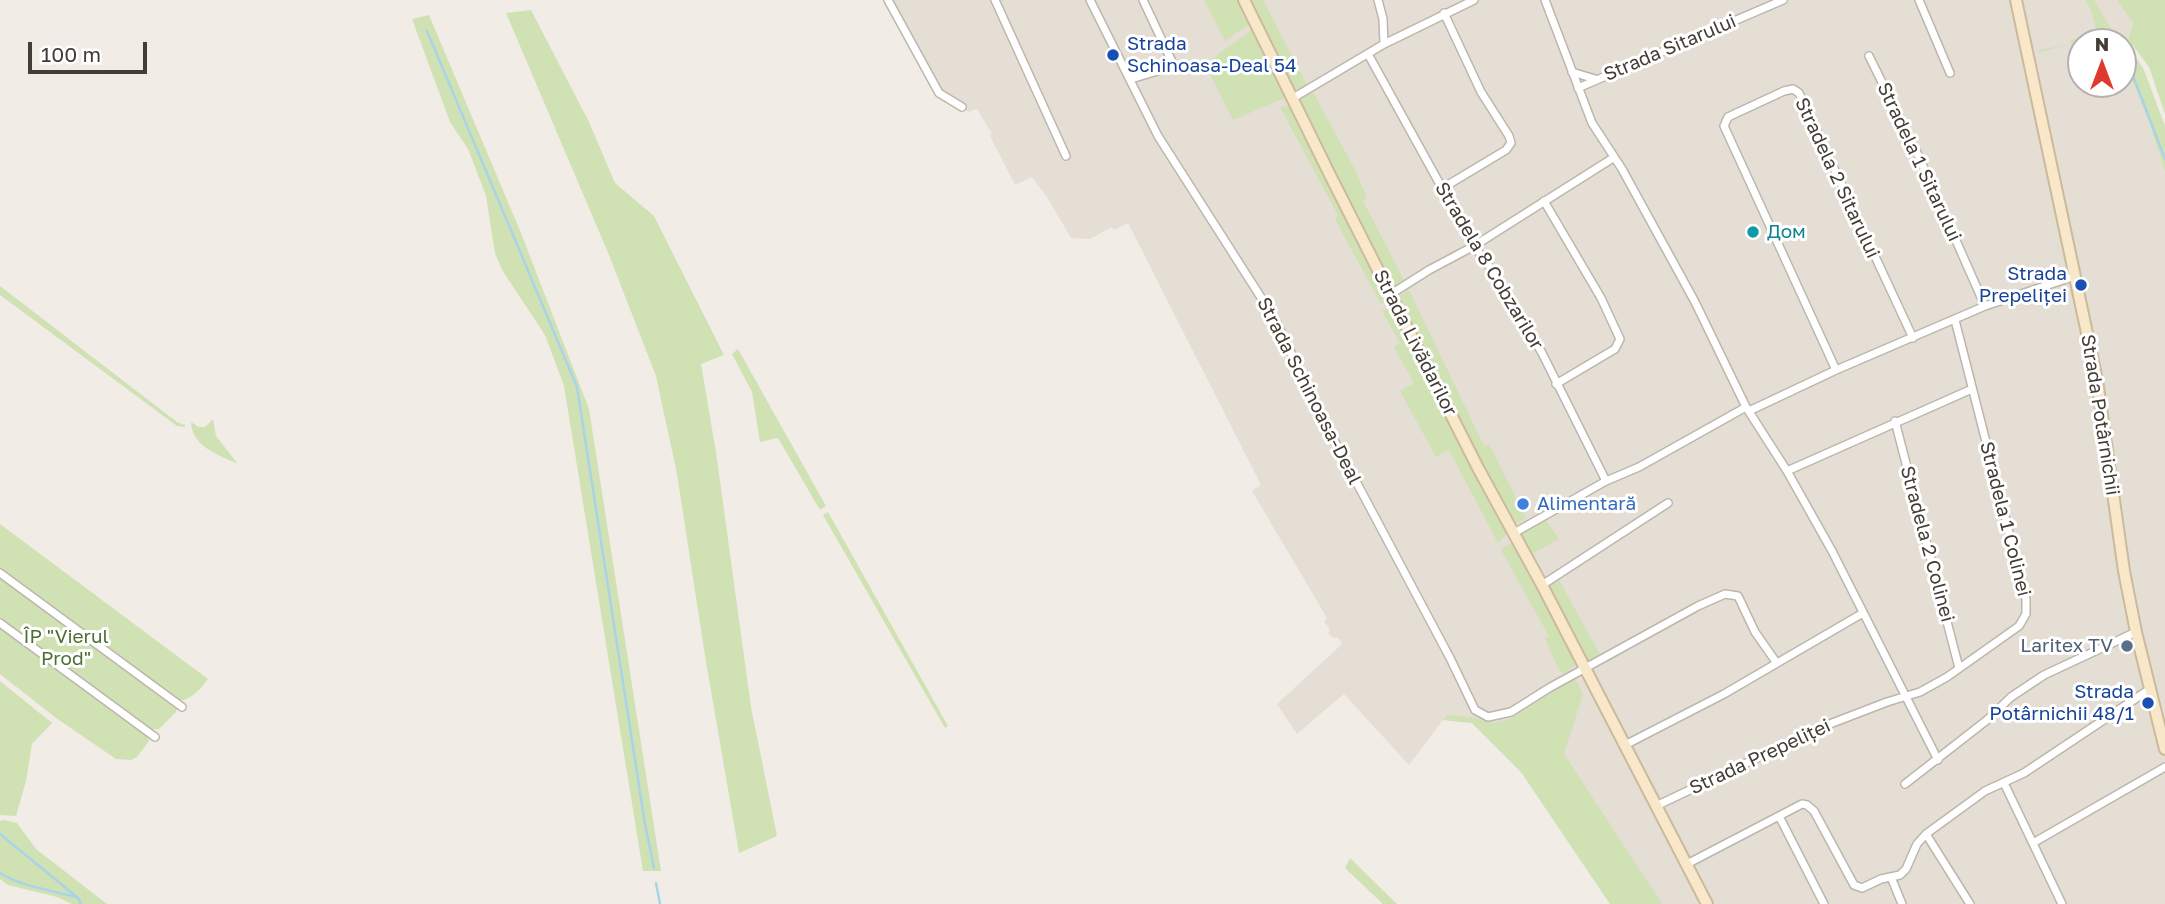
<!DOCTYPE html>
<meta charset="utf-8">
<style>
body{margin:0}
#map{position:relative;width:2165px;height:904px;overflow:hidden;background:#f1ede6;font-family:"Golos Text",sans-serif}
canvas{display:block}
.north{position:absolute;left:2067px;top:28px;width:70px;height:70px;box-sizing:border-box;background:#fff;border:2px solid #b4b1af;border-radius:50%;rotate:0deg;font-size:19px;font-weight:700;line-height:28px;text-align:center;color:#433d36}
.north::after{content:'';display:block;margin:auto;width:24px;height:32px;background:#e0392e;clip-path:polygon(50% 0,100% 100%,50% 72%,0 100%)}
.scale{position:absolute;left:28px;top:42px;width:119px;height:32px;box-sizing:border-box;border:4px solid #433d36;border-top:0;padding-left:9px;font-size:21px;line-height:24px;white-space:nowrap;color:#433d36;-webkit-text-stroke:5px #fff;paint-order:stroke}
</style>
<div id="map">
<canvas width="2165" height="904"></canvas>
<div class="north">N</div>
<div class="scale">100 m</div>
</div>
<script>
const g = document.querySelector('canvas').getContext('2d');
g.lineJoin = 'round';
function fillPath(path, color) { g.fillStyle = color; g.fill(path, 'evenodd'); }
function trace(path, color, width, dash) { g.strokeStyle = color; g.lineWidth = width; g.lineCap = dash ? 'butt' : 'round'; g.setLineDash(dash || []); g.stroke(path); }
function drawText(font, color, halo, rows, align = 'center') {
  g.font = font + ' "Golos Text",sans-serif'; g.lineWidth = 6; g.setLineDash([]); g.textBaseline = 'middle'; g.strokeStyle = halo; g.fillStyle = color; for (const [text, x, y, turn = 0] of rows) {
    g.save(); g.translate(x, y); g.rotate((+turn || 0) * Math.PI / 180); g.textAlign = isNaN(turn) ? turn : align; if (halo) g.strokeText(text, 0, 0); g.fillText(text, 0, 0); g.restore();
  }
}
const residential = new Path2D(`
 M887,0H2120L2133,23L2127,43L2123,45V42H2081V84H2123V57L2149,123L2165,172V904H1610L1521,772L1472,723L1443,720L1409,765L1344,694L1297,734L1277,704L1342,644L1338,638H1333L1328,633L1330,630L1324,621L1327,618L1252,491L1261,485L1128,223L1114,230L1112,227L1090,239L1071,238L1047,197L1032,177L1015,185L990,136L992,134L977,109L969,112L938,98Z`);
const green = new Path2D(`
 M1204,0H1240L1251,23L1225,41Z
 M1252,0H1263L1307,85L1300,90L1294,88Z
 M2086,0H2094L2113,32L2038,53L2039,50L2071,44L2070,40L2097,33L2092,13Z
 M2117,0H2165V114L2149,67L2128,39L2133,23Z
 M531,10L589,122L615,183L654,216L724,355L701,364L716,452L751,707L777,836L739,853L705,656L677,474L656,376L609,255L506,13Z
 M429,15L521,233L589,409L661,871H643L564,386L545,335L502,270L495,253L486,196L468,149L450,122L412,19Z
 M1254,28L1287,97L1233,120L1205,64Z
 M2127,43L2144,70L2165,126V172L2149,123L2123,57V45Z
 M1313,92L1356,172L1367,198L1363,201L1404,280L1393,286L1298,100Z
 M1285,106L1290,107L1387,297L1386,301L1381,304L1335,219L1338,215L1280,107Z
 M0,286L177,422L185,425V427L177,426L0,295Z
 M1409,290L1484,446L1489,444L1526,518L1515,524L1477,457L1397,298Z
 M1385,309L1393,311L1507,534L1498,543L1449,450L1436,457L1400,391L1414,383L1394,347L1400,343L1382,311Z
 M738,349L826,506L820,510L778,438L760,442L752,392L732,354Z
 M213,419L216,436L238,464C219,455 192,447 191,422L199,427H205Z
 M828,512L948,726L945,728L823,515Z
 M1545,519L1559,539L1530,555L1519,534Z
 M0,524L208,679C201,689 192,699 179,701L176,712L159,729H154L148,736L149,741L137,757L131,760L116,759L56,718L0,674Z
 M1511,543H1515L1576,658V664L1563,674L1558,668L1545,639L1549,636L1501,550Z
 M1559,580L1600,655L1587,664L1547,588Z
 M1575,678L1583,694L1564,754L1662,904H1610L1521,772L1472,723L1443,720L1447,715L1475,718L1494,723L1510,719Z
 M0,681L52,723L32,744L26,781L16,816L0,815Z
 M5,820L17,823L36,849L107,904H72L57,897L8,885L0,879V821Z
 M1350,858L1397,904H1383L1345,868Z`);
const stream = new Path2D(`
 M427,31L577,387L645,824L654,868
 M2123,50L2165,159
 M0,834L78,898L81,904
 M0,873C17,885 54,891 76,897
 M656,883L660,904`);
const street = new Path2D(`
 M888,0L939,93L962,107
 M995,0L1066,156
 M1090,0L1158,136L1276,321L1318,410L1450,658L1475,710L1488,717L1511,712L1549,688L1698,606L1725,594L1738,596L1755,632L1776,662
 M1378,0L1383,19L1384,44
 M1545,0L1592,123L1622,169L1695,302L1746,407L1787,471L1832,551L1938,760
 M1919,0L1950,73
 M1368,54L1474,246L1497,277L1542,353L1606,481
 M1869,56L1919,157L1985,306
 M1572,72L1595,79
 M1131,79L1174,66L1143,0
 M1578,88L1783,0
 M1293,98L1384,44L1474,0
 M1441,189L1506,150L1511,143L1509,136L1481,92L1444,13
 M1544,201L1601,298L1620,339L1615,349L1556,384
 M1391,294L1429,270L1474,246L1613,158
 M1836,370L1724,126L1728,117L1784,91L1793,89L1799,93L1913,338
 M1749,411L1836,370L1985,306L2075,276
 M1895,421L1959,668
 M1787,471L1972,389
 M1514,533L1606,481L1639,467L1746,407
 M0,573L182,707
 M1542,585L1668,503
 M0,623L155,737
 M1625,745L1724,694L1863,613
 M2004,783L2062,904
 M1905,784L1987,720L2011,697L2044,675L2136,632
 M1656,806L1822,727L1887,702L1920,692L1947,677L2019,626L2026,614V599L1955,320
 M1779,816L1824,904
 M1926,834L1970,904
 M2033,843L2165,767
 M1687,864L1802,804L1807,805L1814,811L1854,885L1862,888L1881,879L1900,875L1906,869L1917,844L1926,834L1985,791L2024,773L2150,689
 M1891,877L1902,904`);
const secondary = new Path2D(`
 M1244,0L1329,173L1478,468L1542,585L1707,904
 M2016,0L2097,380L2124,571L2136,632L2165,749`);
const markers = [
 [1113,55,7,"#1a4fb4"],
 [1753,232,7,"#0f9aa8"],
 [2081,285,7,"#1a4fb4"],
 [1523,504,7,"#3f7fe0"],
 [2127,646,7,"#5c6f8a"],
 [2148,703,7,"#1a4fb4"]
];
const transitNames = [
 ["Strada",1127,44,"left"],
 ["Schinoasa-Deal 54",1127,66,"left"],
 ["Strada",2067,274],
 ["Prepeliței",2067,296],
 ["Strada",2134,692],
 ["Potârnichii 48/1",2134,714]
];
const streetNames = [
 ["Strada Sitarului",1670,48,-23],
 ["Stradela 1 Sitarului",1919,162,65],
 ["Stradela 2 Sitarului",1837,178,65],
 ["Stradela 8 Cobzarilor",1489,266,59],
 ["Strada Livădarilor",1415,343,63],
 ["Strada Schinoasa-Deal",1309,391,63],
 ["Strada Potârnichii",2100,415,81],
 ["Stradela 1 Colinei",2005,519,76],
 ["Stradela 2 Colinei",1927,544,75],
 ["Strada Prepeliței",1760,757,-25]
];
const cultureNames = [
 ["Дом",1767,232]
];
const shopNames = [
 ["Alimentară",1537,504]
];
const parkNames = [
 ["ÎP \"Vierul",66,637],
 ["Prod\"",66,659]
];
const serviceNames = [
 ["Laritex TV",2113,646]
];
fillPath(residential, '#e4ded5');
fillPath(green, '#d0e1b4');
trace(stream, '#a9d3e7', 2.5);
trace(street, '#beb6ad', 10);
trace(secondary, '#cbba9b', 14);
trace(street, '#fff', 7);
trace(secondary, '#f8e8c9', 10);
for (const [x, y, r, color] of markers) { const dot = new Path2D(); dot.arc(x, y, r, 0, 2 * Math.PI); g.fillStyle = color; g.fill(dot); trace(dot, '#fff', 2.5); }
drawText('19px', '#164399', '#fff', transitNames, 'right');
drawText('19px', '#433d36', '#fff', streetNames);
drawText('19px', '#0d838f', '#fff', cultureNames, 'left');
drawText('19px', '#366cbe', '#fff', shopNames, 'left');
drawText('19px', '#4d6e31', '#fff', parkNames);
drawText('19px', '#4e5e75', '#fff', serviceNames, 'right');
</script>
